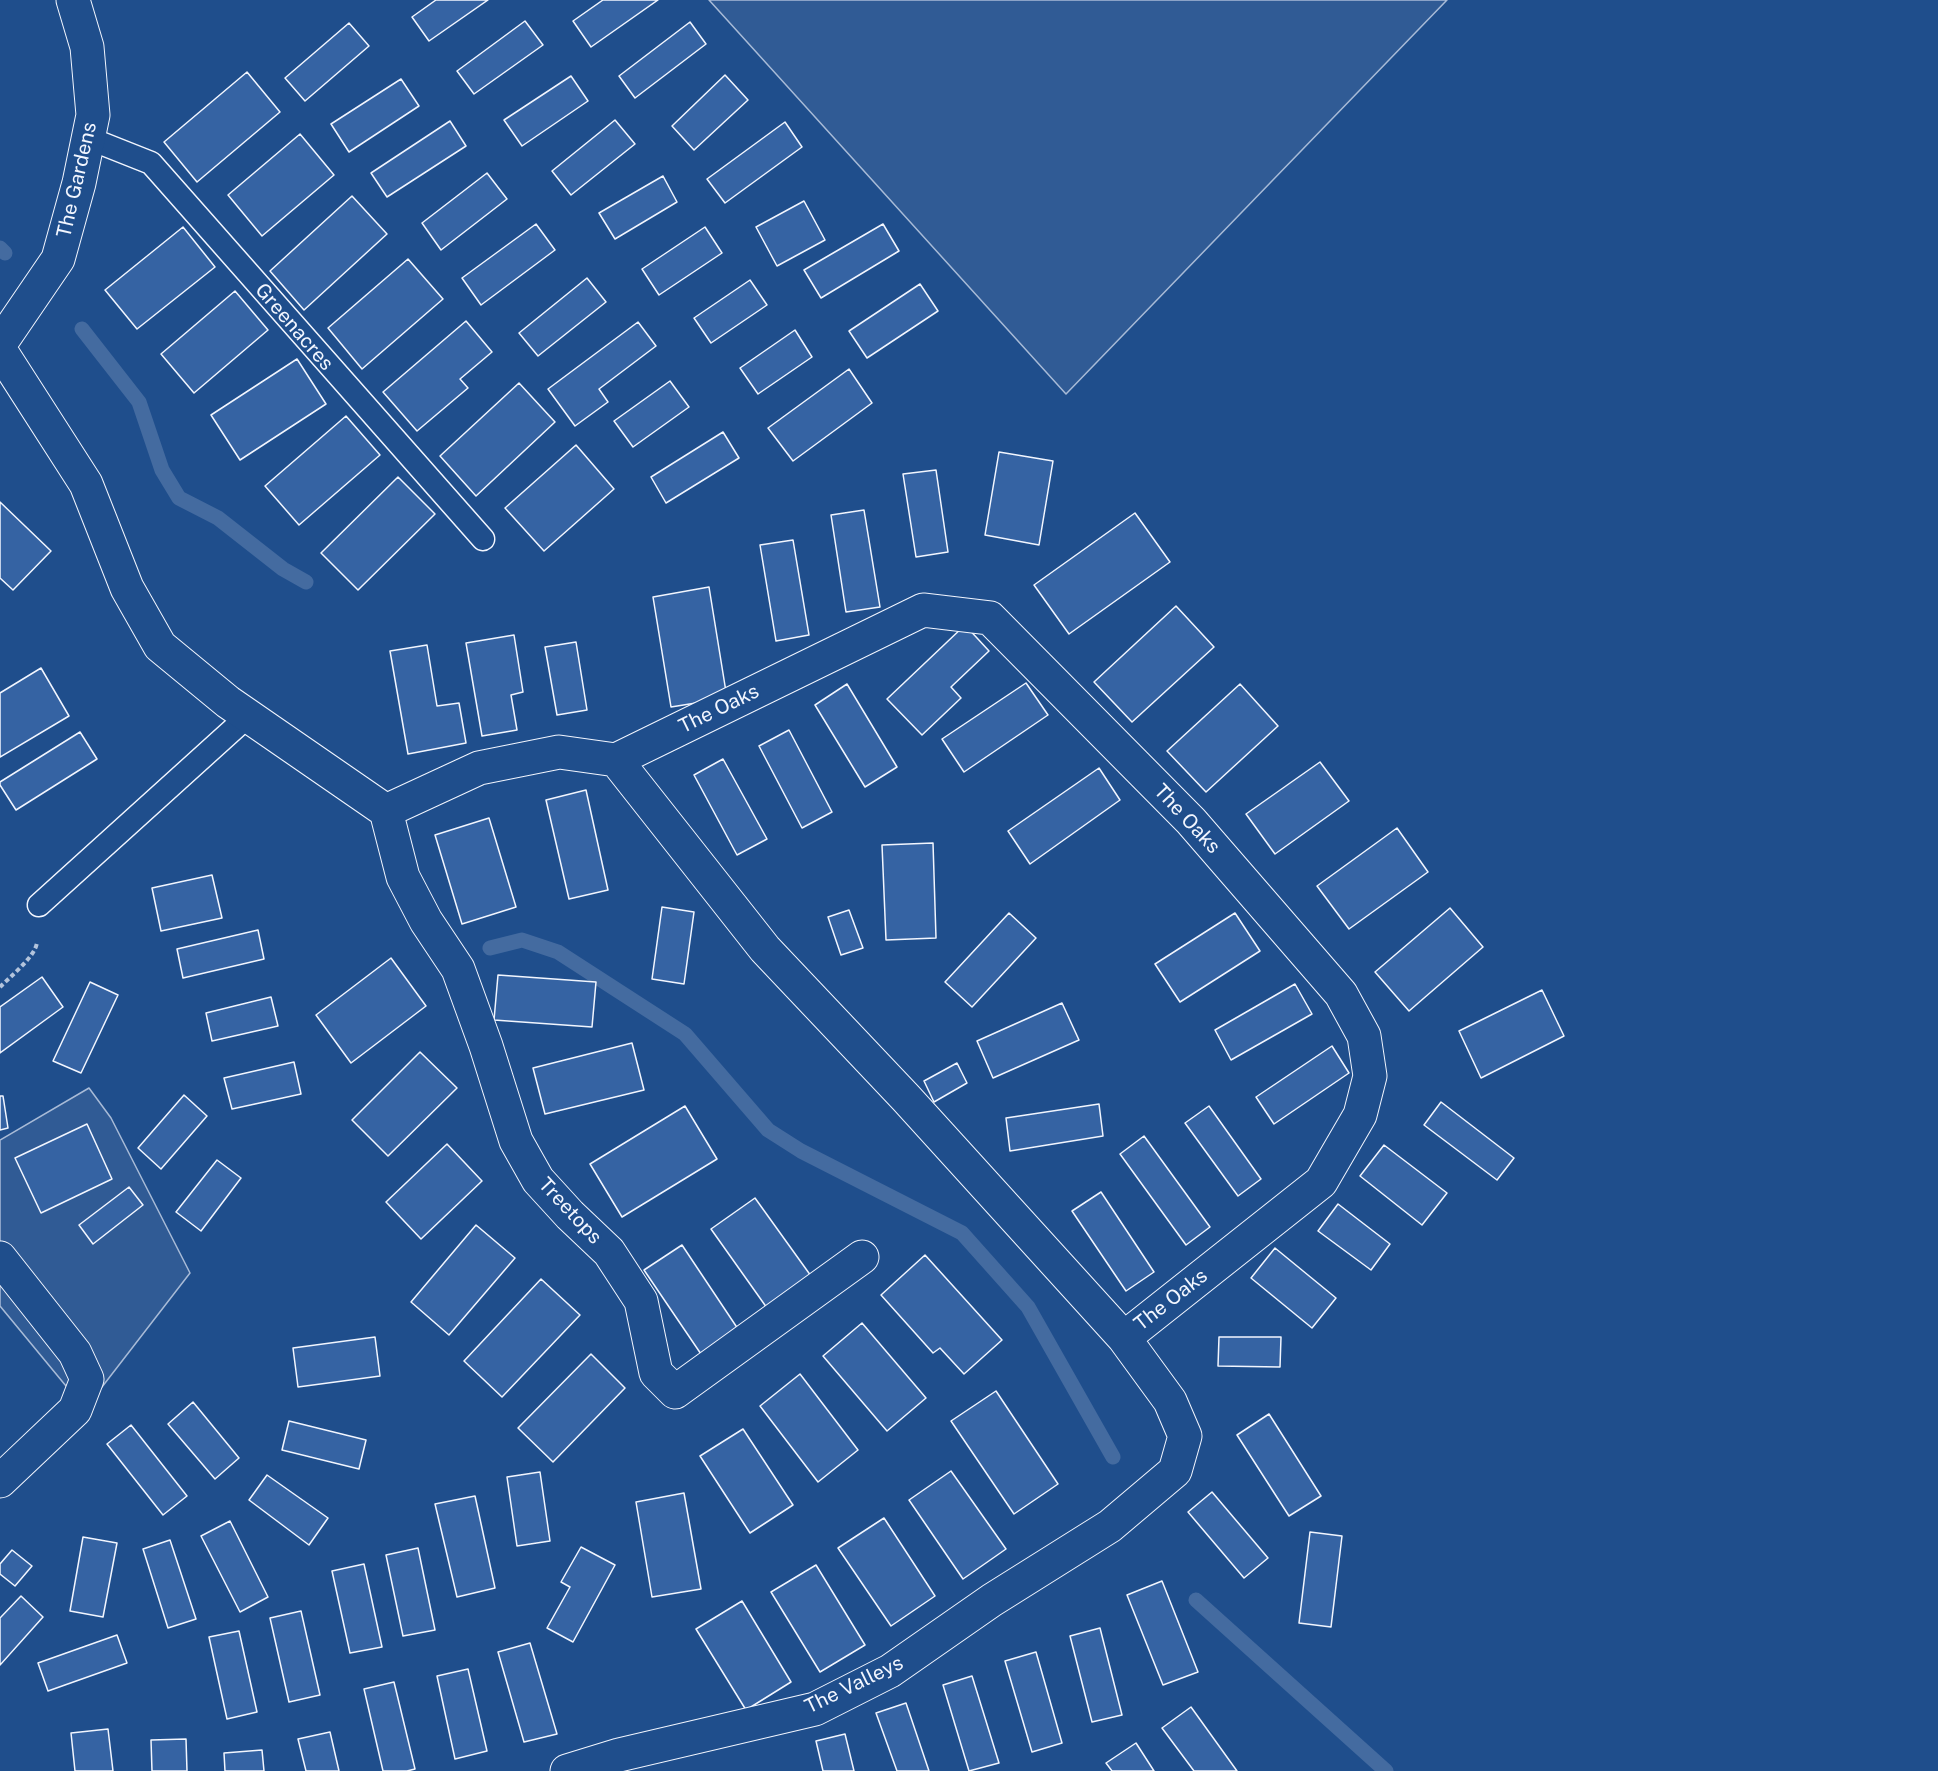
<!DOCTYPE html>
<style>
body{margin:0}
canvas{display:block;background:#1f4e8c}
</style>
<canvas width="1938" height="1771"></canvas>
<script>
const g = document.querySelector('canvas').getContext('2d');
g.lineJoin = 'round';
function fillPath(path, color) { g.fillStyle = color; g.fill(path, 'evenodd'); }
function trace(path, color, width, dash) { g.strokeStyle = color; g.lineWidth = width; g.lineCap = dash ? 'butt' : 'round'; g.setLineDash(dash || []); g.stroke(path); }
function drawText(font, color, halo, rows, align = 'center') {
  g.font = font + ' "Public Sans",sans-serif'; g.lineWidth = 4.5; g.setLineDash([]); g.textBaseline = 'middle'; g.strokeStyle = halo; g.fillStyle = color; for (const [text, x, y, turn = 0] of rows) {
    g.save(); g.translate(x, y); g.rotate((+turn || 0) * Math.PI / 180); g.textAlign = isNaN(turn) ? turn : align; if (halo) g.strokeText(text, 0, 0); g.fillText(text, 0, 0); g.restore();
  }
}
const built = new Path2D(`
 M709,0H1447L1066,394Z
 M89,1088L111,1118L190,1273L85,1409L0,1306V1140Z`);
const stream = new Path2D(`
 M0,248L5,253
 M82,329L139,402L162,470L179,498L218,518L283,569L306,582
 M490,948L522,940L558,952L685,1034L768,1130L801,1151L962,1233L1028,1307L1113,1457
 M1196,1600L1386,1771`);
const building = new Path2D(`
 M436,0H488L429,41L412,17Z
 M603,0H658L591,47L573,21Z
 M525,21L543,45L474,94L457,71Z
 M690,22L706,44L635,98L619,76Z
 M349,23L369,46L305,101L285,78Z
 M247,72L280,112L197,182L164,142Z
 M725,75L748,100L694,150L672,126Z
 M571,76L588,101L522,146L504,120Z
 M401,79L419,106L349,152L331,124Z
 M615,120L635,144L571,195L552,171Z
 M450,121L466,146L387,197L371,173Z
 M785,122L802,147L725,203L707,179Z
 M300,134L334,175L262,236L228,195Z
 M487,173L507,199L441,250L422,223Z
 M663,176L677,202L615,239L599,213Z
 M352,196L387,234L304,310L270,271Z
 M804,201L825,240L777,266L756,227Z
 M536,224L555,250L481,305L462,278Z
 M883,224L899,251L821,298L804,270Z
 M183,227L215,267L137,329L105,290Z
 M705,227L722,253L659,295L642,269Z
 M408,259L443,299L362,369L328,328Z
 M587,278L606,302L538,356L519,333Z
 M750,280L767,305L711,343L694,318Z
 M920,284L938,311L867,358L849,331Z
 M235,291L268,330L194,393L161,354Z
 M466,321L492,352L460,379L468,388L417,431L383,392Z
 M638,322L656,346L599,389L608,402L575,426L548,389Z
 M795,330L812,357L758,394L740,368Z
 M297,359L326,404L240,460L211,415Z
 M849,369L872,403L793,461L768,428Z
 M670,381L689,407L633,447L614,421Z
 M519,383L555,422L476,496L440,456Z
 M346,416L380,455L299,525L265,486Z
 M723,432L739,458L666,503L651,477Z
 M576,445L614,489L544,551L505,508Z
 M999,452L1053,461L1039,545L985,535Z
 M936,470L948,552L916,557L903,474Z
 M398,477L435,514L358,590L321,553Z
 M0,502L51,551L13,590L0,578Z
 M864,510L880,607L846,612L831,515Z
 M1135,513L1170,562L1069,634L1034,585Z
 M793,540L809,635L776,641L760,545Z
 M709,587L727,698L671,707L653,597Z
 M1176,606L1214,647L1132,722L1094,682Z
 M965,625L989,651L951,687L961,698L922,735L887,699Z
 M514,635L523,692L511,695L517,730L482,736L466,643Z
 M576,642L587,710L557,715L545,647Z
 M427,645L437,706L459,703L466,743L408,754L390,651Z
 M41,668L69,716L0,757V693Z
 M1026,683L1048,715L964,772L942,739Z
 M847,684L897,767L865,787L815,705Z
 M1240,684L1278,726L1206,792L1167,751Z
 M789,730L832,812L802,828L759,746Z
 M80,732L97,759L16,810L0,785V782Z
 M723,759L767,839L737,855L694,775Z
 M1320,762L1349,801L1275,854L1246,814Z
 M1099,768L1120,800L1030,864L1008,831Z
 M586,790L608,890L569,899L546,800Z
 M489,818L516,907L462,924L435,835Z
 M1397,828L1428,872L1349,929L1317,886Z
 M933,843L936,938L886,940L882,845Z
 M212,875L222,918L161,931L152,888Z
 M662,907L694,912L684,984L652,979Z
 M1450,908L1483,947L1409,1011L1375,972Z
 M849,910L863,948L841,955L828,917Z
 M1009,913L1036,938L972,1007L945,982Z
 M1235,913L1260,951L1180,1002L1155,964Z
 M258,930L264,959L183,978L177,949Z
 M391,958L426,1006L351,1063L316,1015Z
 M498,975L596,982L592,1027L494,1020Z
 M42,977L63,1007L0,1053V1007Z
 M90,982L118,995L81,1073L53,1061Z
 M1295,984L1312,1014L1231,1060L1215,1030Z
 M1542,990L1564,1036L1481,1078L1459,1031Z
 M271,997L278,1026L212,1041L206,1013Z
 M1062,1003L1079,1040L993,1078L977,1041Z
 M632,1043L644,1090L545,1114L533,1068Z
 M1332,1046L1349,1073L1274,1124L1256,1097Z
 M420,1052L457,1088L388,1156L352,1120Z
 M294,1062L301,1094L232,1109L224,1078Z
 M957,1063L967,1083L934,1102L924,1081Z
 M184,1095L207,1116L161,1169L138,1148Z
 M0,1096H3L8,1128L0,1130Z
 M1441,1102L1514,1158L1497,1180L1424,1125Z
 M1099,1104L1103,1136L1010,1151L1006,1118Z
 M685,1106L717,1159L622,1217L590,1164Z
 M1209,1106L1261,1179L1238,1196L1185,1123Z
 M87,1124L112,1179L41,1213L15,1158Z
 M1144,1136L1210,1227L1186,1245L1120,1154Z
 M447,1144L482,1181L421,1239L386,1202Z
 M1384,1145L1447,1193L1422,1225L1360,1176Z
 M217,1160L241,1178L201,1231L176,1212Z
 M129,1187L143,1205L93,1244L79,1225Z
 M1101,1192L1154,1272L1126,1291L1072,1211Z
 M755,1198L811,1276L767,1308L711,1229Z
 M1338,1204L1390,1244L1371,1270L1318,1231Z
 M476,1225L515,1258L449,1335L411,1302Z
 M682,1245L740,1332L703,1357L644,1270Z
 M1275,1248L1336,1298L1312,1328L1251,1278Z
 M925,1255L1002,1340L964,1374L940,1348L933,1353L881,1295Z
 M541,1279L580,1315L502,1397L464,1361Z
 M862,1323L926,1398L887,1431L823,1356Z
 M375,1337L380,1376L298,1387L293,1348Z
 M1219,1337H1281L1280,1367L1218,1366Z
 M591,1354L625,1388L553,1462L518,1428Z
 M800,1374L858,1450L818,1482L760,1406Z
 M996,1391L1058,1484L1014,1514L951,1421Z
 M193,1402L239,1458L215,1479L168,1424Z
 M1269,1414L1321,1496L1289,1516L1237,1435Z
 M289,1421L366,1440L359,1469L282,1450Z
 M131,1425L187,1496L163,1515L107,1444Z
 M743,1429L793,1505L750,1533L700,1456Z
 M951,1471L1006,1549L963,1579L909,1500Z
 M540,1472L550,1541L517,1546L507,1477Z
 M267,1475L328,1518L309,1545L249,1500Z
 M1212,1492L1268,1558L1244,1578L1188,1512Z
 M684,1493L701,1589L652,1597L636,1502Z
 M475,1496L495,1588L457,1597L435,1504Z
 M884,1518L935,1596L891,1626L838,1548Z
 M230,1521L268,1597L240,1612L201,1536Z
 M1310,1532L1342,1536L1331,1627L1299,1623Z
 M83,1537L117,1543L103,1617L70,1611Z
 M170,1540L196,1619L168,1628L143,1549Z
 M581,1547L615,1565L573,1642L547,1628L570,1587L561,1582Z
 M418,1548L435,1630L403,1636L386,1555Z
 M12,1550L32,1566L15,1586L0,1574V1564Z
 M364,1564L382,1647L350,1653L332,1571Z
 M816,1565L865,1645L820,1672L771,1592Z
 M1162,1581L1198,1672L1163,1685L1127,1595Z
 M21,1596L43,1617L0,1665V1618Z
 M742,1601L791,1682L746,1710L696,1629Z
 M301,1611L320,1695L289,1702L270,1618Z
 M1100,1628L1122,1715L1092,1722L1070,1636Z
 M239,1631L257,1712L227,1719L209,1637Z
 M117,1635L127,1663L48,1691L38,1663Z
 M530,1643L557,1734L524,1742L498,1652Z
 M1036,1652L1062,1743L1032,1752L1005,1661Z
 M468,1669L487,1751L455,1759L437,1676Z
 M972,1676L999,1763L969,1771L943,1685Z
 M394,1682L415,1769L407,1771H383L364,1689Z
 M906,1703L929,1771H897L876,1713Z
 M1191,1707L1237,1771H1194L1162,1728Z
 M108,1729L113,1771H75L71,1733Z
 M330,1732L339,1771H306L298,1739Z
 M845,1734L854,1771H823L816,1741Z
 M186,1739L187,1771H152L151,1740Z
 M1136,1743L1154,1771H1112L1106,1763Z
 M262,1750L264,1771H225L224,1753Z`);
const path = new Path2D(`
 M0,987C10,977 36,956 37,942`);
const lane = new Path2D(`
 M88,138L151,163L483,539
 M39,905L248,716`);
const street = new Path2D(`
 M0,344L58,259L79,183L93,115L87,47L73,0
 M0,350L86,484L127,588L160,646L228,702L386,811L479,768L559,752L616,760L765,949L906,1098L1124,1338L1170,1401L1185,1436L1175,1471L1110,1526L992,1600L890,1671L815,1709L619,1755L567,1771
 M616,760L923,610L990,618L1191,821L1341,994L1364,1036L1370,1076L1360,1115L1321,1182L1124,1338
 M386,811L403,877L426,921L458,969L486,1046L516,1141L538,1180L570,1215L609,1252L641,1301L656,1373L675,1392L862,1257
 M0,1258L75,1353L87,1379L75,1410L0,1481`);
const streetNames = [
 ["The Gardens",77,180,-77],
 ["Greenacres",294,327,49],
 ["The Oaks",719,709,-26],
 ["The Oaks",1187,819,47],
 ["Treetops",570,1211,47],
 ["The Oaks",1171,1300,-38],
 ["The Valleys",854,1685,-26]
];
fillPath(built, '#305b95');
trace(built, '#a8bbd7', 1.5);
trace(stream, '#446ba0', 15);
fillPath(building, '#3563a3');
trace(building, '#f2f6ff', 1.5);
trace(lane, '#f2f6ff', 25);
trace(street, '#f2f6ff', 35);
trace(path, '#b3c4dc', 4, [4.5, 3]);
trace(lane, '#1f4e8c', 22);
trace(street, '#1f4e8c', 33);
drawText('20px', '#f2f6ff', '#1f4e8c', streetNames);
</script>
